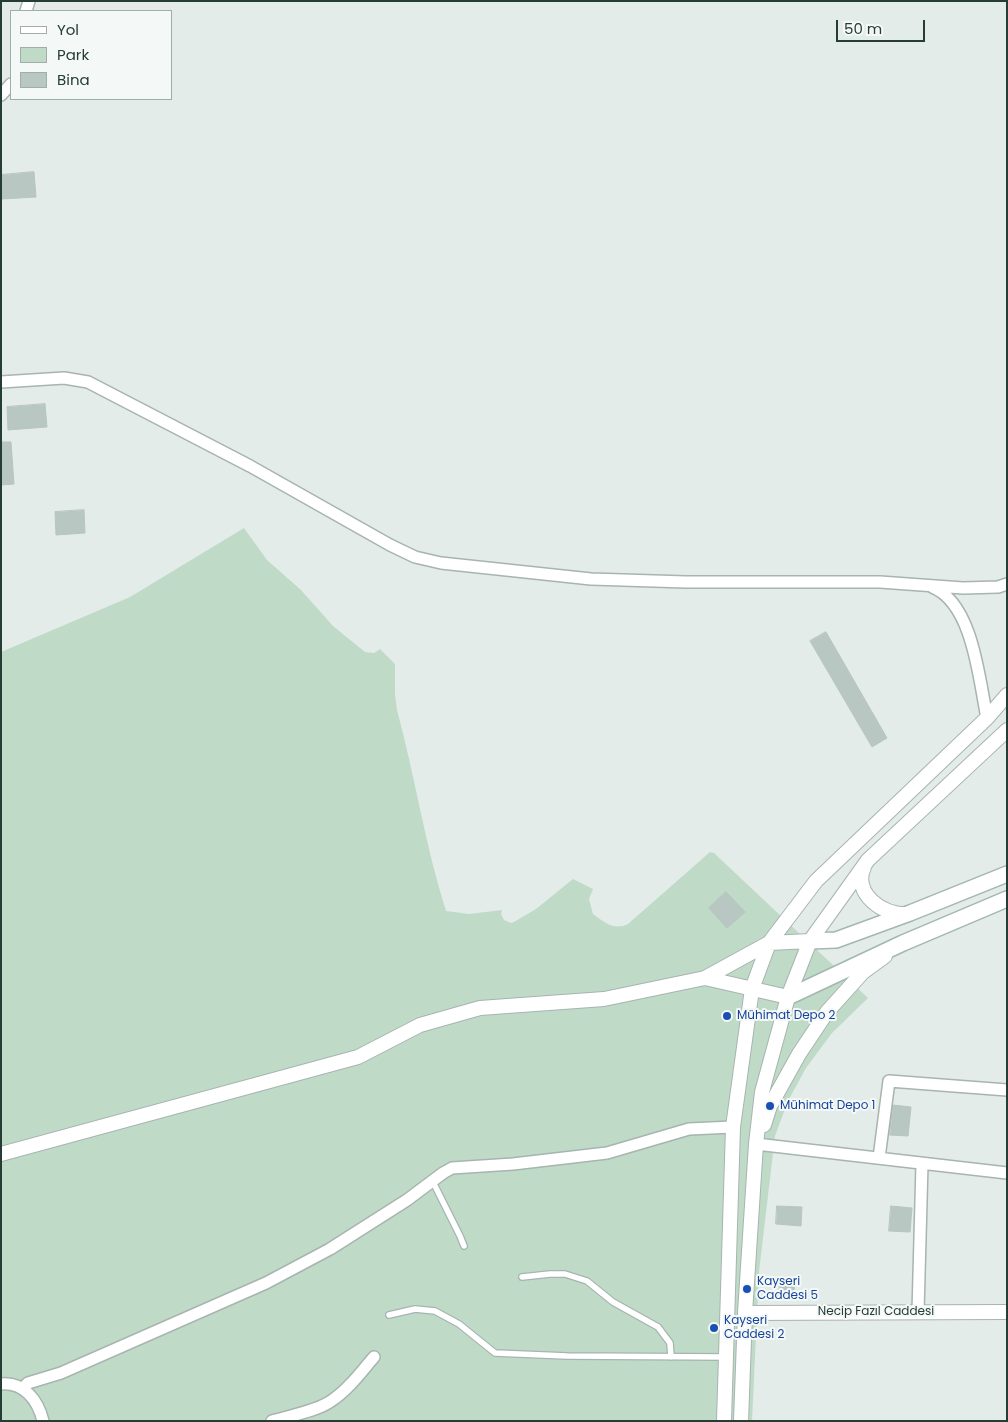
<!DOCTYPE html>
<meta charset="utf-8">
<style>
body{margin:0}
#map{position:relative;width:1008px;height:1422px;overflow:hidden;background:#e4ece9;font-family:Poppins,sans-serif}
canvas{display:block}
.frame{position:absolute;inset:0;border:2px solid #253c37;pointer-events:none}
.legend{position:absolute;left:10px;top:10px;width:162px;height:90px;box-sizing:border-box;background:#f4f9f7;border:1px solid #a1adaa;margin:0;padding:6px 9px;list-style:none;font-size:15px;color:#253c37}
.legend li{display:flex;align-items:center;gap:10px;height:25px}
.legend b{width:25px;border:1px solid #a1adaa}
.scale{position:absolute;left:836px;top:20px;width:89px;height:22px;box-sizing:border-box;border:2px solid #253c37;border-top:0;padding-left:6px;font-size:15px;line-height:18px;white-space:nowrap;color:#253c37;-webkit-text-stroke:4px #f4f9f7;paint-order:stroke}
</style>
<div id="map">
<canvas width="1008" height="1422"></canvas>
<div class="frame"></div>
<ul class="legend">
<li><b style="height:6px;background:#fff"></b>Yol</li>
<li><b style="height:14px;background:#bfdbc8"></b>Park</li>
<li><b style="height:14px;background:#b9c7c2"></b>Bina</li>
</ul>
<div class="scale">50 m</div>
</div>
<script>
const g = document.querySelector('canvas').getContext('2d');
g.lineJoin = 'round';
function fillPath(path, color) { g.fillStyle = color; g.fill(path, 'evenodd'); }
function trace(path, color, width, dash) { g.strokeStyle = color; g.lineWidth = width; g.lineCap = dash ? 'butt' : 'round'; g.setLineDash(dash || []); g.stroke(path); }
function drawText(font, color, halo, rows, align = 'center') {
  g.font = font + ' Poppins,sans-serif'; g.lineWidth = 4; g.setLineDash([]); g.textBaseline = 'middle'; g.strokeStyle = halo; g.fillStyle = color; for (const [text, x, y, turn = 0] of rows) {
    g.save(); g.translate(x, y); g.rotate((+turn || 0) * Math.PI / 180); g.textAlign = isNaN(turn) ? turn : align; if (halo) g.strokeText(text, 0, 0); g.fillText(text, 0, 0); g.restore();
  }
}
const green = new Path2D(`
 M244,528L267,560L301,590L333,626L365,652L374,653L380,649L395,664V694L397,710C415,776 425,845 446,911L469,914L502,910L501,914L504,920L511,923L514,922L536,909L573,879L593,889L589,899L593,914C604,922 614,931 628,924L710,852L714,853L868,998L832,1033L806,1068L788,1101L775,1136L759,1272L752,1421H1V652L130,597Z`);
const building = new Path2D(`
 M34,172L36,197L2,199L1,175Z
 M45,404L47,427L8,430L7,407Z
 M1,442H11L14,484L1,485Z
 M84,510L85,533L56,535L55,512Z
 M826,632L887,738L872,747L810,641Z
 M726,892L745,912L727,928L709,908Z
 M893,1105L911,1107L908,1136L890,1135Z
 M777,1206L802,1207L801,1226L776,1224Z
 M891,1206L912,1208L910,1232L889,1231Z
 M780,1283L795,1284L793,1297L779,1296Z`);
const service = new Path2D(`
 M432,1180L460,1236L464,1246
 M522,1277L550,1274H565L587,1281L613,1302L658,1327L670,1343L671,1357
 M389,1315L415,1309L435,1311L459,1324L495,1353L567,1356L726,1357`);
const minor = new Path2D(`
 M26,11L29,1
 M1,95L11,84
 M1,382L64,378L88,382L250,466L390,545L415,557L441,563L591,579L686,582H880L963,588L998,587L1007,584
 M932,587C973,603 979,679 987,718
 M756,1144L1007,1173
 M879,1158L889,1081L1007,1090
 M918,1312L922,1164
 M1,1384C24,1382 38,1400 43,1421
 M23,1388L28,1383L61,1373L266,1283L330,1249L407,1200L443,1173L452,1168L513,1164L607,1153L689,1129L733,1127
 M272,1421C289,1416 317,1411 331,1401C348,1390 361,1372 374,1357`);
const tertiary = new Path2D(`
 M864,867C852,893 883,916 907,914
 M705,978L788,997L810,941L868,860L1007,730
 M764,1125L770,1106L799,1054L827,1012L863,972L885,956
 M1,1154L358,1057L420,1025L480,1008L604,999L705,978L769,943L816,881L987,718L1007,695
 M745,1313L1007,1312
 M724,1421L733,1127L752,989L769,943L810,941
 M741,1421L745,1313L756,1144L762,1092L788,997`);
const secondary = new Path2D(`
 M810,941L836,940L910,913L1007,874
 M788,997L903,943L1007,899`);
const markers = [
 [727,1016,5,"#1a4fb4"],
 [770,1106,5,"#1a4fb4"],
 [747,1289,5,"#1a4fb4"],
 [714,1328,5,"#1a4fb4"]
];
const transitNames = [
 ["Mühimat Depo 2",737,1016],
 ["Mühimat Depo 1",780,1106],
 ["Kayseri",757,1282],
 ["Caddesi 5",757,1296],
 ["Kayseri",724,1321],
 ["Caddesi 2",724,1335]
];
const streetNames = [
 ["Necip Fazıl Caddesi",876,1312]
];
fillPath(green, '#bfdbc8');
fillPath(building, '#b9c7c2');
trace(building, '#b7c5c0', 1);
trace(service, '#a7b4b0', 8);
trace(minor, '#a7b4b0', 14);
trace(tertiary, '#a7b4b0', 16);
trace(secondary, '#a3b7b1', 18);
trace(service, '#fff', 5.5);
trace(minor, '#fff', 11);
trace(tertiary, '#fff', 14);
trace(secondary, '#fff', 15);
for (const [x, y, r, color] of markers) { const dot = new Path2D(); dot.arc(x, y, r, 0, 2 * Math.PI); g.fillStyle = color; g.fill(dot); trace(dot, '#f4f9f7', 2); }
drawText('12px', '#164399', '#f4f9f7', transitNames, 'left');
drawText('12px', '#253c37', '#f4f9f7', streetNames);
</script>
